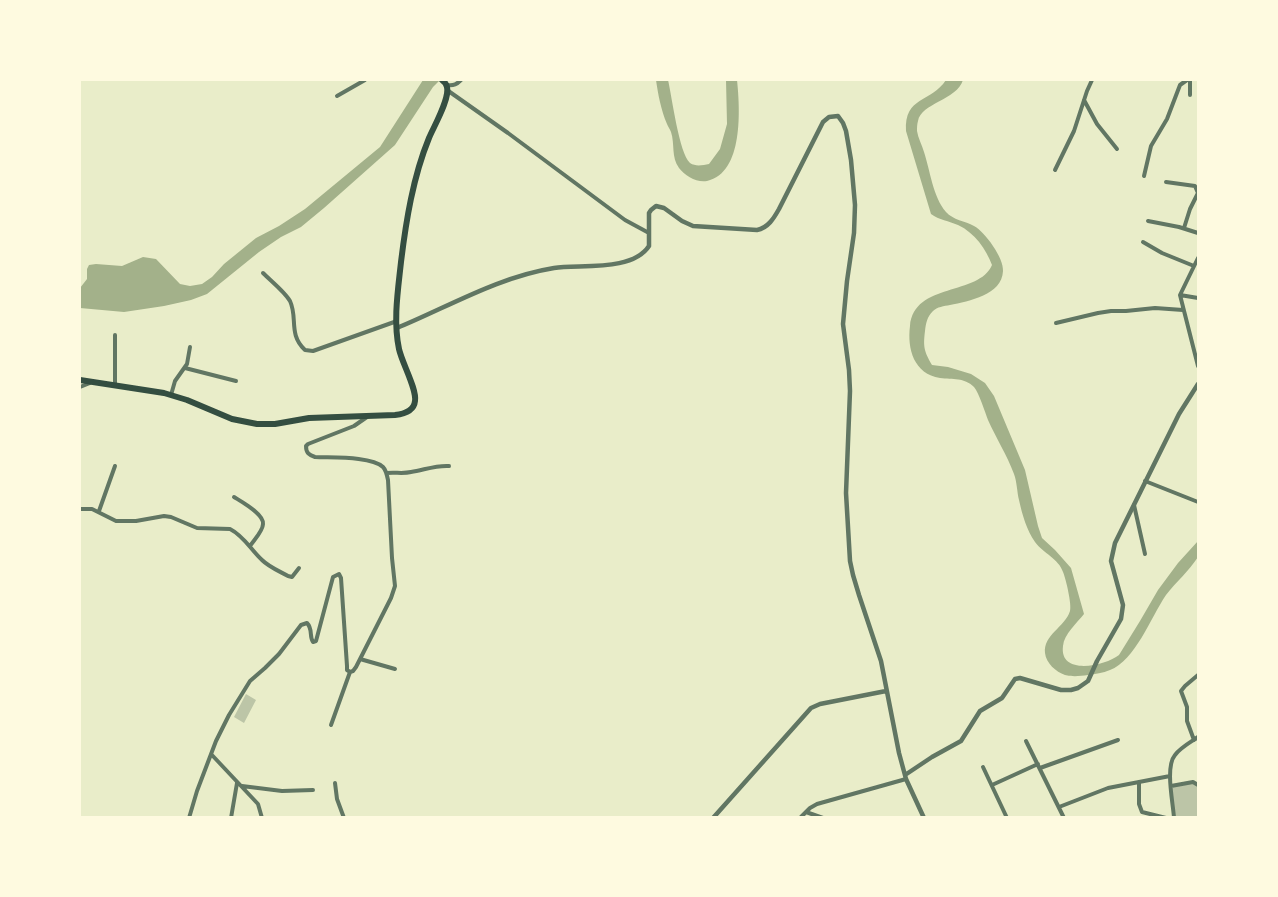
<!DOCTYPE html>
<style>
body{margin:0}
#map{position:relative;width:1278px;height:897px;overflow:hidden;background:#e9edc9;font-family:"Asap Condensed",sans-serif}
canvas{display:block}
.frame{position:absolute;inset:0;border:81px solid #fefae0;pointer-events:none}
</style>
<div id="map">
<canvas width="1278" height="897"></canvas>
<div class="frame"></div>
</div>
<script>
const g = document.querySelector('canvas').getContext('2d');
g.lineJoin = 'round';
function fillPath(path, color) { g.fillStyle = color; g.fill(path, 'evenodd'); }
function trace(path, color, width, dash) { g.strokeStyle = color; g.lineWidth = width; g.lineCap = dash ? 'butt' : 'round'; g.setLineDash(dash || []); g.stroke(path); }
const water = new Path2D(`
 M423,80H440L433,87L395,145L324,208L301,227L281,237L259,252L207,294L191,300L164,306L124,312L80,308V288L87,279V269L89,265L96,264L122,266L143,257L156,259L180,284L190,286L202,284L212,277L224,264L256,238L279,226L305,209L380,147Z
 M656,80H668C672,97 679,153 690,163C696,167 703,165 709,164L720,149L727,124L726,80H737C740,108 744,173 707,181C697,183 685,176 679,168C671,157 675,144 671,132C670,129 668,127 667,124C661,110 658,94 656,80Z
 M946,80H963C957,100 921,103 918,121C917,124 917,128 917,131C918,138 922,145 924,152C930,170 933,197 946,212C953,220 965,221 974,226C985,232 1004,258 1003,271C1002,295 969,301 950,305C944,306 937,307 933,311C927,317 926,323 925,331C923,347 924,351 932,365L948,367L971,374L985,383L994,396L1025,470L1038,526L1042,538L1055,550L1071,568L1084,614C1077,623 1064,634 1063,646C1059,676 1105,666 1119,655L1140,621L1158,590L1178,563L1198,541V557C1189,571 1176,582 1166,595C1151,617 1135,661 1110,670C1103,673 1095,674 1088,675C1080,676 1073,677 1065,675C1056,672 1046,663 1045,653C1043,635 1065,627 1070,611C1072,605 1066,579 1063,572C1059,559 1043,553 1035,542C1027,531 1022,514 1019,500C1017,492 1017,482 1014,474C1007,455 996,438 988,420C985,412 979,393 974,387C964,377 953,380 940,378C914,374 907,349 910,326C914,282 979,296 992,265C986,249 975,233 958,225C949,221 939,220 931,214L906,131C904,96 931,103 946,80Z`);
const building = new Path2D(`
 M246,694L256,700L244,723L234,717Z
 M1196,782L1198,793V818H1174L1172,786Z`);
const minor = new Path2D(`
 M1190,80V95
 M447,85C454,86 457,84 461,80
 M447,90L508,133L625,220L649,233
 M337,96L365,80
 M1084,100L1097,124L1117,149
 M1055,170L1074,131L1087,91L1092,80
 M1144,176L1151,146L1167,119L1180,85L1187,80
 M1166,182L1195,186L1198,193L1190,209L1184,228
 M1148,221L1179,227L1198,233
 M1143,242L1162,253L1194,266
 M1198,258L1180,295L1198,366
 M263,273C271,281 285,292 290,301C298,318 288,334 305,350L313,351L397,321
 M1180,295L1198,298
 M1056,323L1098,313L1111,311H1126L1155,308L1183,310
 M115,335V385
 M185,368L236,381
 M80,387L90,383
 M171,395L175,381L187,364L190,347
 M387,473C395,472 403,474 411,472C424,470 436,465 449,466
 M1145,481L1198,502
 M234,497C242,502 264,514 263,524C263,531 254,540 250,546
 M1134,505L1145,554
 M80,509H92L116,521H136L164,516L171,517L197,528L230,529C244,536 251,550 262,560C269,567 279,571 288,576L292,577L299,568
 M99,511L115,466
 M360,659L395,669
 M331,725L350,672
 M1194,740L1187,721V707L1181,691L1185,686L1198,675
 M1026,741L1064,818
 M211,754L258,804L262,818
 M983,767L1007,818
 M1040,768L1118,740
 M1139,782V804L1142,812L1166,818
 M335,783L337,799L344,818
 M992,785L1038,764
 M242,786L282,791L313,790
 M1171,786L1193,782L1198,785
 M1059,807L1108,788L1170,776
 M806,812L823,818
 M189,818L197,791L216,741L229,715L250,681L265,668L279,654L301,625L307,623C313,629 309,636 313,642L316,641L333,577L339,574L341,578L347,666V670L350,672L353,671L356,667L391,598L395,586L392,558L388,480C387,475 386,470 383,467C371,456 331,458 315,457C309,455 306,453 306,446L308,444L354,426L367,417
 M231,818L237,783
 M800,818L810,808L817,804L906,779
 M1174,818C1173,802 1165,767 1175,755C1181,747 1191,742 1198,737`);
const tertiary = new Path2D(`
 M397,328C448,307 498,277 554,268C580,264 632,272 649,246V213L651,210L656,206L664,208L682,221L693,226L757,230C768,228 774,218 779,209L823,122L829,117L838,116L843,123L846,131L851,160L855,205L854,233L847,281L843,324L849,370L850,391L846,493L850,561L853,575L859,595L881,661L899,753L906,779L924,818
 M905,775L932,757L961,741L980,711L1002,698L1015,679L1020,678L1061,690H1071L1078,688L1088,681L1097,661L1121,619L1123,605L1111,561L1115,543L1179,414L1198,384
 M713,818L811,708L820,704L886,691`);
const primary = new Path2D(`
 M80,380L164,393L187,400L232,419L257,424H275L309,418L395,415C404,414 414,411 415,401C417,389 402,363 399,349C393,321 398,290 401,262C406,221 413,177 429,138C434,126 450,99 447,87C446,83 445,82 442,80`);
fillPath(water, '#a3b18a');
fillPath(building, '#bcc5a7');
trace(minor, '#617663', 4);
trace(tertiary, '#617663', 4.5);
trace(primary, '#344e41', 6);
</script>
